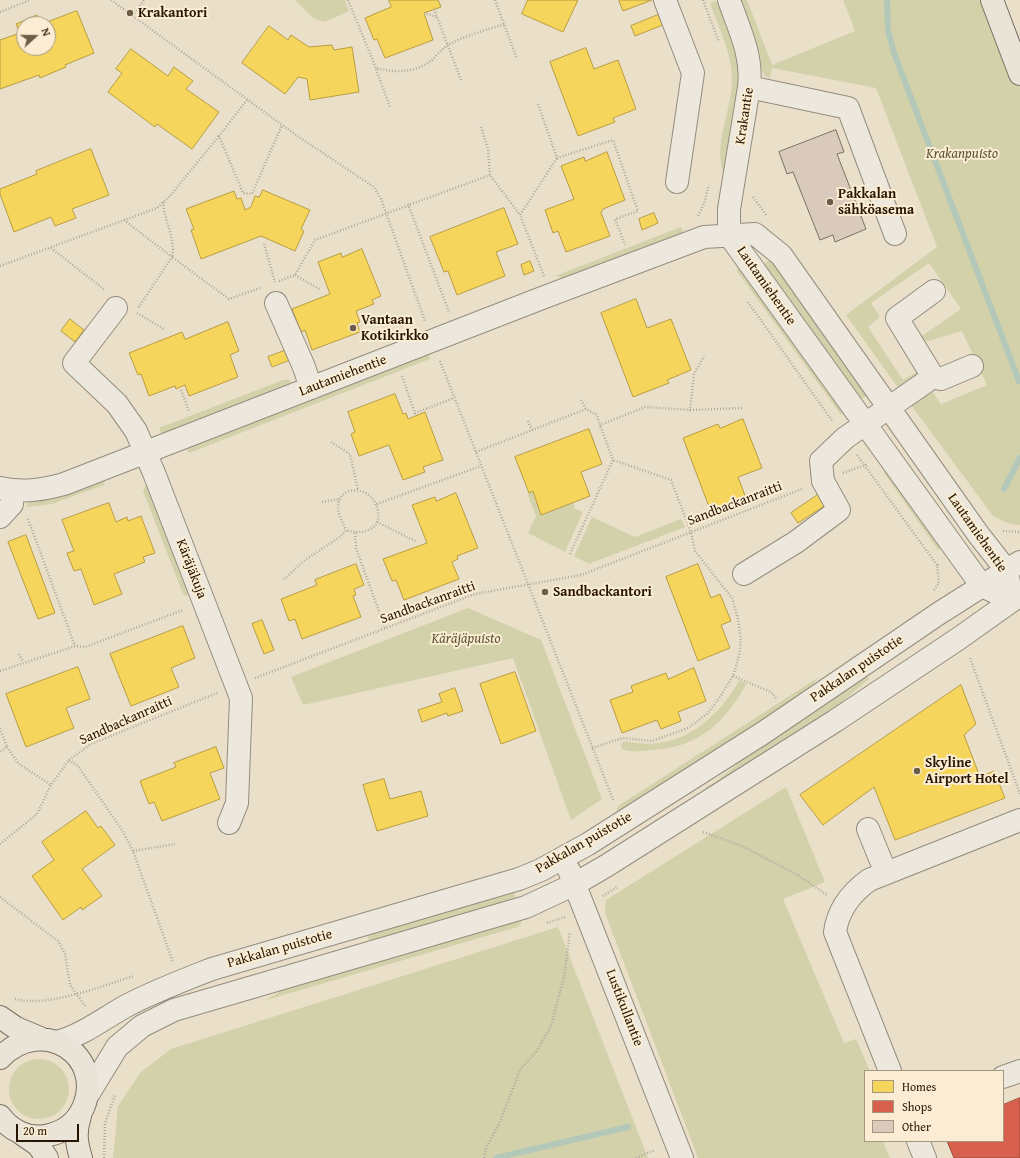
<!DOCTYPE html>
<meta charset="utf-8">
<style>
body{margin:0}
#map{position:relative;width:1020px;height:1158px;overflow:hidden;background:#eae0ca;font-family:"Gentium Book Plus",serif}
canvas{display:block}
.legend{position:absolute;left:864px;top:1070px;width:140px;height:72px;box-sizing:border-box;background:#faedd3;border:1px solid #a6977f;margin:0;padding:5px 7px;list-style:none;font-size:12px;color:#291602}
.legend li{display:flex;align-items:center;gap:8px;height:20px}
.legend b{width:20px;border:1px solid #a6977f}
.north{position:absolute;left:16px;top:16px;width:40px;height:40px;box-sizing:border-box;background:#faedd3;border:1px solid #a6977f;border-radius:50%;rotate:69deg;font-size:11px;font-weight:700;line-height:16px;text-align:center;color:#291602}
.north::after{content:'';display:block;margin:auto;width:14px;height:18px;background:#6d5d48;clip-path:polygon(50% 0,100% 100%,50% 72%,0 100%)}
.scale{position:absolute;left:16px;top:1124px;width:63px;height:18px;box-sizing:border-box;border:2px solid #291602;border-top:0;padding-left:5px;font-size:12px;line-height:14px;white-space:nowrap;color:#291602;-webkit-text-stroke:3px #faedd3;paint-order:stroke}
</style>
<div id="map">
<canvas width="1020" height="1158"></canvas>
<ul class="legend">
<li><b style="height:11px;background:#f6d55c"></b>Homes</li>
<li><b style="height:11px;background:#d6604d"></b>Shops</li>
<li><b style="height:11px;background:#d9cabc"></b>Other</li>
</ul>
<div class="north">N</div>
<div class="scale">20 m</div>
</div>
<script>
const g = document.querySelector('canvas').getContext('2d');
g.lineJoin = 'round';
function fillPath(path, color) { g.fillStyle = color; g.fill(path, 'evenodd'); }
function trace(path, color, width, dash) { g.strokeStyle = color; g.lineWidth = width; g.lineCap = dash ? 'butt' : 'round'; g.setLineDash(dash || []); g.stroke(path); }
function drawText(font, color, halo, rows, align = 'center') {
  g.font = font + ' "Gentium Book Plus",serif'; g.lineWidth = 4; g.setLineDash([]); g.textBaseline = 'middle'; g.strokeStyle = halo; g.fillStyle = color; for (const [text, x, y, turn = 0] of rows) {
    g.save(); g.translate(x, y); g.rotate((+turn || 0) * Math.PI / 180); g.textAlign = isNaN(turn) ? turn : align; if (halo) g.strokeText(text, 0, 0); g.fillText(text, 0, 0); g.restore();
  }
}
const green = new Path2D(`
 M295,0H345L349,11L324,22L313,18Z
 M739,0H747L772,65L855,31L843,0H986L1020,88V525L1007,523L993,516L911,405L920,396L933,392L941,404L987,385L962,331L928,341L923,340L922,336L961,309L929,263L871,303L880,317L868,327L903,380L920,370L923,376L899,389L846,315L937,247L876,88L772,68L770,78L765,76L761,69L760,54Z
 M714,1L719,3L738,52L741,79L726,171L722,169C715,139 732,109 732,79C732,53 718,27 710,3Z
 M681,227L684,233L564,278L555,276Z
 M773,260L871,394L859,400L763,265L768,261Z
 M737,265L847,409L841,415L737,271Z
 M429,353L430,359L189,453L185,445Z
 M283,380H290L291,384L162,435L159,428Z
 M885,470L944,548L938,550L884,473Z
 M105,480L104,485L52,504L26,507L29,501Z
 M148,485L191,593L187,596L183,594L143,491L145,486Z
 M533,491L541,514L573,502L575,509L583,512L565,552L528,533L536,516L527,493Z
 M592,517L635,537L681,519L685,527L589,564L574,556Z
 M468,608L541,640L602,799L571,820L513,658L303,705L291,677Z
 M866,674L869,679L823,718L709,793L706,787L714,783L752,752Z
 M819,677L806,692L619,816L617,810L618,806Z
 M739,681L747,683C725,723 699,747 652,750C642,751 632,753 622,749L621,744L624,741C676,753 714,724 739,681Z
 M786,787L825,882L783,899L844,1043L856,1039L870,1071H865V1141H883L890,1158H698L605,913L606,900Z
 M513,890L517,901L370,944L366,931Z
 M521,916V924L517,927L263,1001L303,979Z
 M558,927L648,1158H113L118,1106L140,1073L171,1049Z
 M9 1089a30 30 0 1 1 60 0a30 30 0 1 1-60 0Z`);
const homes = new Path2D(`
 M389,0H438L441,7L424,13L433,40L385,58L377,39L374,40L365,18L391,7Z
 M528,0H578L563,32L522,14Z
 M621,0H652L623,11L619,1Z
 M77,11L94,53L65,65L66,67L40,78L39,75L0,89V40L20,33L16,24L37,15L40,24H24V48H48V24H42Z
 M658,15L663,25L635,36L631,26Z
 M269,26L288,40L291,35L309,47L332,45L334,50L352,47L359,92L310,100L307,79L298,77L285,94L242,63Z
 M586,48L594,69L618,60L636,109L613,118L615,122L578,136L550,62Z
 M131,49L168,76L174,67L193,81L186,89L219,112L192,149L157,124L155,127L108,92L122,73L116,69Z
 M91,149L109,195L72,209L76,218L55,226L51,217L14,232L0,194V189L37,174L36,171Z
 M607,152L625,200L603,209L601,213L610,236L566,252L558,231L553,233L545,210L574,199L561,166L584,157L585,161Z
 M263,190L310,210L301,229L304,231L295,251L261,236L201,259L191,230L194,229L186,209L234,191L237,199L241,198L245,210L251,207L255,196L259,197Z
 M504,208L518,244L496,252L505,276L457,295L448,271L444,272L430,237Z
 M654,213L658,223L642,230L639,219Z
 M362,249L381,296L372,300L374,304L356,311L360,322L357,323L360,332L312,350L305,330L301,332L292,309L330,294L318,262L341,253L342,257Z
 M530,261L534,271L524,275L521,265Z
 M636,299L647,328L671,319L691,370L667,380L669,383L633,397L601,313Z
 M70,319L84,330L75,342L61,331Z
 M228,322L239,351L230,355L238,377L189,396L185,385L176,389L175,386L149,396L141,374L138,375L129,353L182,332L185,339Z
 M289,349L293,359L272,367L268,357Z
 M395,394L403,414L406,413L408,419L425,412L443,460L423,467L425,472L403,480L389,445L359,456L351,434L355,432L348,412Z
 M743,419L762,468L738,477L746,498L711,512L683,438L718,424L720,428Z
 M589,429L602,464L581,472L590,496L541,515L533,491L529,493L515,457Z
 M822,492L829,503L798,523L791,513Z
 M456,493L478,548L457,556L458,559L452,562L459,579L404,600L396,580L392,581L383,559L427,543L412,505L435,497L436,501Z
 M109,503L116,522L127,517L128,521L141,516L155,553L143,557L145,562L114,574L122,594L94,605L81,569L74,571L67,553L74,551L62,520Z
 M26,535L55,613L38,619L8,542Z
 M356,564L364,585L354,589L356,595L353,596L361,617L302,639L295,619L289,621L281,599L317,585L315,580Z
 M698,564L711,598L720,594L731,621L721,625L730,648L698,661L666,577Z
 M262,620L274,650L264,654L252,624Z
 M183,626L195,658L171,668L179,687L131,706L110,654Z
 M78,667L90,699L66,708L74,728L26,747L6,694Z
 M694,668L706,701L678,712L681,721L661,729L657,720L622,733L610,700L633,692L631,686L666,673L668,679Z
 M515,672L536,731L501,744L480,684Z
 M961,685L976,724L964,735L980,777L994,771L1005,798L895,840L874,787L823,825L800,795Z
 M455,688L463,711L448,716L447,713L422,722L418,710L442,702L439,694Z
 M216,747L224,768L210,773L220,799L162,821L154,802L149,804L140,781L176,767L174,763Z
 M384,779L390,799L421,791L428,816L377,831L363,785Z
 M86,811L98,828L101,826L115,845L82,869L102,896L82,910L81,907L63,920L32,876L54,860L42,842Z`);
const shops = new Path2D(`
 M1020,1098V1158H954L947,1141H1003V1105Z`);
const stream = new Path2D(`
 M887,0L888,30L894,53L1019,381
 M1004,489L1020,458
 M496,1158L628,1127`);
const building = new Path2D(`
 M836,130L844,152L837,154L866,229L835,242L833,235L820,240L793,172L787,174L779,152Z`);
const path = new Path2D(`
 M111,0L296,135L374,187L381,199L425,321
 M348,0L376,68C396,73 415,73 432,60C437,55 442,49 448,45C463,36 487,30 504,24
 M495,0L517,59
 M703,0L719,42
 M434,9L461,80
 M0,12L30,0
 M424,13L437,17
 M133,16L144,0
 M376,69L390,107
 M247,100L219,136L243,193L252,194L282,125
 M538,104L557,158L613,140L638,211L615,219L625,245
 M481,127L488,149L490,175L520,215
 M753,197L767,216
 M163,202C164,221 176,238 172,257L229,299L260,288
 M408,204L449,312
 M698,216L704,204L709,185
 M124,220L172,257L138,308
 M264,244L275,282
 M51,248L105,290
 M0,266L157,208L170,196L219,136
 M295,275L321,290
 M544,276L520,215L557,158
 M279,281L295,275L315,240L490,175
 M748,302L833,422
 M137,313L164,329
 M440,361L614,802
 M402,376L415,413L454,398
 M181,390L189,411
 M581,400L586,409
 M690,410L742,408
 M528,421L532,430
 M331,442L350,454L358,490
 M476,452L586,409L597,415L600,425L645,407L690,410L694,374L704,356
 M857,455L937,565
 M843,473L868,464
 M322,502L340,499
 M377,504L481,466
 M28,519L75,646
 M377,522L417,542
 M1003,531L1020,532
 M355,533L356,548L385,628
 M570,554L613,460L600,425
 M284,579L305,560L340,537L346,530C356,533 363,533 372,528C378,524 379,519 378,512C374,484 338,484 338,507C338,515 343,523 346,530
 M934,590L939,583L937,565L939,564
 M19,654L23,662
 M970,658L1020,794
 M0,671L75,646L85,647L183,610
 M733,676L771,692L776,698
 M255,678L475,594L581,575L802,489
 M0,728L7,747L0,752
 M7,747L19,764L51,785
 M592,748L623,738L652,741L688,728L707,714L720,697L733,676L739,656L741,640L738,619L732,598L695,551L691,532L671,480L613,460
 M69,760L78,766L122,830L133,851L173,962
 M703,832L742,846L796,874L827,895
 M0,844L37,814L51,785L69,760L91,744L217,693
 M133,851L175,844
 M603,896L617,887
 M0,897L58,941L65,954L70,985L85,1006
 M547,923L565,917
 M15,999C46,1008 102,986 134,976
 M104,1158L105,1123L115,1095
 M484,1158L486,1148L499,1124L521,1068L536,1052L551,1026L564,977L570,932
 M636,1158L655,1150`);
const minor = new Path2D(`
 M665,0L693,73L677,182
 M729,0C739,29 753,56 749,87L729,209V235
 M749,87L848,108L895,234
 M729,235L982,586L995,592
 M276,303L304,367L311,388
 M116,308L74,363L117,404L136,431L154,473L241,698L237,803L229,823
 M933,377L897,318L934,291
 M0,488C23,493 42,490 64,484L542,298L704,237L755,234L781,255L978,534L1007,571L1012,600
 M0,517L12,504L13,491
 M744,574L796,542L839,510L823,481L821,461L845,438L933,377L941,379L972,366
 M868,829L886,873
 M569,870L682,1158
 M57,1042C83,1035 104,1018 128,1005C155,991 184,980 212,969L519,879L541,870L588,844L763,733L938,614L1020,562
 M890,1071L835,932C838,910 851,893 869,880L1020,820
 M1003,1077L1020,1071
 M89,1093L117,1047L142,1026L174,1010L526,907L575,884L606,866L835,721L958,639L1020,595
 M918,1141L925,1158`);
const major = new Path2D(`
 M992,0L1020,74
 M0,1017L16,1028L40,1038
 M0,1058C43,1014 106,1056 83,1108C76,1124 62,1133 45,1136C28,1139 10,1130 0,1116
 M80,1116C75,1132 76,1142 81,1158
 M22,1134L38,1145L47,1158`);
const markers = [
 [130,13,4,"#6d5d48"],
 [830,202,4,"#6d5d48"],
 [353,328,4,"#6d5d48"],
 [545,592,4,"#6d5d48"],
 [917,771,4,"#6d5d48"]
];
const poiNames = [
 ["Krakantori",138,13],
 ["Pakkalan",838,194],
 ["sähköasema",838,210],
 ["Vantaan",361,320],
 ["Kotikirkko",361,336],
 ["Sandbackantori",553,592],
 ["Skyline",925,763],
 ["Airport Hotel",925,779]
];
const streetNames = [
 ["Krakantie",745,116,-81],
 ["Lautamiehentie",766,286,55],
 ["Lautamiehentie",343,376,-21],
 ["Sandbackanraitti",735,504,-21],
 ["Lautamiehentie",977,533,55],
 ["Käräjäkuja",191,569,69],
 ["Sandbackanraitti",428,603,-20],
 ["Pakkalan puistotie",857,669,-34],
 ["Sandbackanraitti",126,721,-24],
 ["Pakkalan puistotie",584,843,-30],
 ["Pakkalan puistotie",280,949,-16],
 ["Lustikullantie",624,1008,69]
];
const parkNames = [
 ["Krakanpuisto",962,154],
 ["Käräjäpuisto",466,639]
];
fillPath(green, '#d2d1aa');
fillPath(homes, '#f6d55c');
trace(homes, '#b89c41', 1);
fillPath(shops, '#d6604d');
trace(shops, '#a24a36', 1);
trace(stream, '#b4c8b9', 6);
fillPath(building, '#d9cabc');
trace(building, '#797163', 1);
trace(minor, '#948c7e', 24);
trace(major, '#797163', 24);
trace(path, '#afa99d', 2.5, [1, 2]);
trace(minor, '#ede8dd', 22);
trace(major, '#eae3d7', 22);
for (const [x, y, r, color] of markers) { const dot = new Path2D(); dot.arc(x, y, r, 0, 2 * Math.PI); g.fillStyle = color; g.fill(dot); trace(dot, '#faedd3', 1.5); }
drawText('bold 14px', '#291602', '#faedd3', poiNames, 'left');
drawText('14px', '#291602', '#faedd3', streetNames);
drawText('italic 14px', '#5e5333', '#faedd3', parkNames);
</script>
